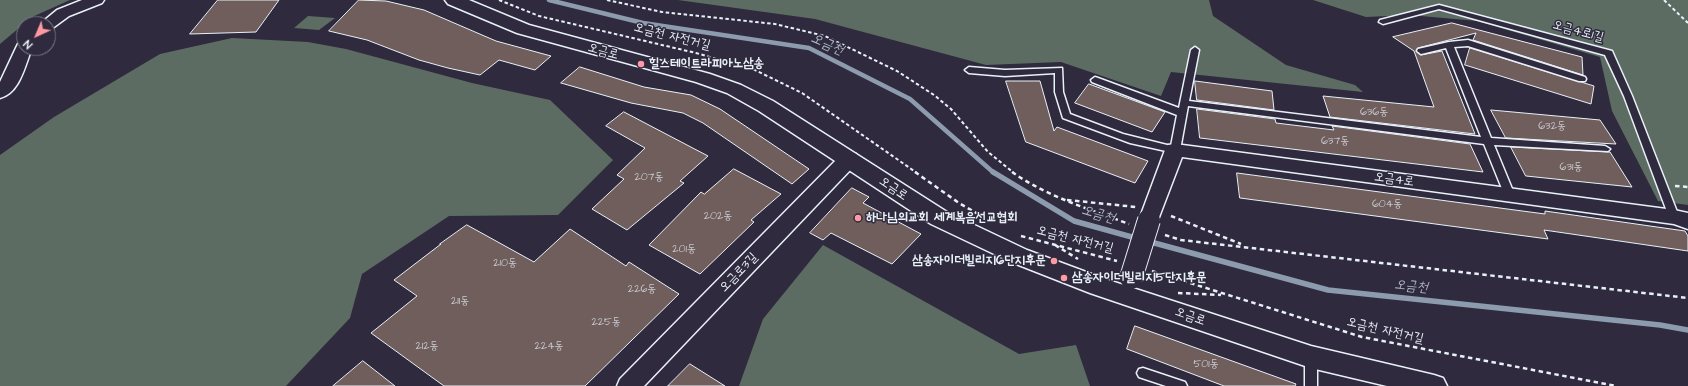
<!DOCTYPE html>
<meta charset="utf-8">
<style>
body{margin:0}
#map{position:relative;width:1688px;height:386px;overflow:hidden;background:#2f2a3d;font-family:"Architects Daughter",sans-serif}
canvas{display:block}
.north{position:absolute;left:16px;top:16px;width:40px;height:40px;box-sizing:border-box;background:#2f2a3d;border:1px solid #797a88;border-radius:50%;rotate:224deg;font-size:11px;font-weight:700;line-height:16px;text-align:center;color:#e8f1f8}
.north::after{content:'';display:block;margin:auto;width:14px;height:18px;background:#ff9aa2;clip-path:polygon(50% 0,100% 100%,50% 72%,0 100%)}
</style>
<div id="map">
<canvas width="1688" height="386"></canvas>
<div class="north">N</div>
</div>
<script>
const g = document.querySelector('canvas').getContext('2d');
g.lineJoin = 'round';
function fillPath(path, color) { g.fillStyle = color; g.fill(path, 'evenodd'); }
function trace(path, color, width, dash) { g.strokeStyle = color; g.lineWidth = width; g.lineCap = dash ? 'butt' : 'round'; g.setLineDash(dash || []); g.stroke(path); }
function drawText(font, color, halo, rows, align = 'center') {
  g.font = font + ' "Architects Daughter","Poor Story",sans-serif'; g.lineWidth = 3; g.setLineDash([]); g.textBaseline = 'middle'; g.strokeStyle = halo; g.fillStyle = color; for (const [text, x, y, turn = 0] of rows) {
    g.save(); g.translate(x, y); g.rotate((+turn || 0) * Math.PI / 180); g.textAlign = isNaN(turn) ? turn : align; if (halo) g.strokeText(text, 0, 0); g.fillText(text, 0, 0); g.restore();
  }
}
const green = new Path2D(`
 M0,0H70L32,17L0,44Z
 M678,0H1209L1213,16L1286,65L1355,85L1363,92L1171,72L1161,96L1061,62L986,65L815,19Z
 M1313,0H1688V205L1658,201L1612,111L1600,57L1477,21L1410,15L1366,17Z
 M308,16L335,18L319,30L294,28Z
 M232,38L308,42L346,49L472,83L550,100L613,160L558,215L449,216L362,274L350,318L286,386H0V155L54,117L160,54Z
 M823,245L1019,354L1076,345L1090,386H739L763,319Z`);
const streamFar1 = new Path2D(`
 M549,0L643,23L809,48L910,99L994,173`);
const stream = new Path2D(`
 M993,172L1074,221L1139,239
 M1147,241L1328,290L1660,325L1688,330`);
const building = new Path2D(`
 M218,0H279L256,32L190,34Z
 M359,0L386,1L424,10L496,41L551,56L535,70L499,60L480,75L448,68L419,60L367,40L329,31Z
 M1452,23L1582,57L1583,75L1473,40L1476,33L1418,48L1416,51L1421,55L1442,51L1475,134L1330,117L1323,96L1434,107L1414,51L1393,37Z
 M1470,48L1594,86L1591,104L1465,65Z
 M580,67L644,87L691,95L720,109L809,169L792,184L703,123L683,113L631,103L561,83Z
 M1006,81H1040L1054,131L1057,127L1148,161L1135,183L1026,142Z
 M1195,81L1272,91L1274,110L1197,100Z
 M1089,84L1165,112L1152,132L1075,103Z
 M1197,109L1275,119L1276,123L1334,130L1332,126L1470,144L1483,172L1200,138Z
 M1491,110L1600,120L1616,144L1506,138Z
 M624,112L708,156L680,181L684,183L627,230L592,209L624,179L617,175L645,148L606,126Z
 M1511,147L1610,152L1632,187L1526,176Z
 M734,169L781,194L751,220L754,222L700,274L649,245L701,192L704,194Z
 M1237,173L1545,214V211L1685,231L1688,236V251L1544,230L1548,239L1240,198Z
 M852,188L869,197L863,203L921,234L892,264L831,233L823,240L810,233Z
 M467,225L534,262L570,229L626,266L629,262L679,294L585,386H444L371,333L417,296L394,280L441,244H440Z
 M1135,326L1296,384L1295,386H1224L1127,349Z
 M363,361L395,386H333Z
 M690,364L725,386H668Z`);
const pathFar1 = new Path2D(`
 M499,0L539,16L696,53L755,70L802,93L917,173
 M607,0L662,12L775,24L825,36L897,71L934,95L951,109L988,152L1014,173
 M1664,0L1688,23`);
const path = new Path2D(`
 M915,172L959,203L990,221
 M1012,172C1048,197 1089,209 1129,224
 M1675,186L1688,187
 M1067,200L1136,207
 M1171,216L1241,244
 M1165,235L1181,240L1688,298
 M1021,236L1117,261
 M1055,245L1078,259
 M1152,271L1362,337L1616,386
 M1178,293L1221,295`);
const lane = new Path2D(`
 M1439,5L1612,51L1632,96L1679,217L1678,220L1674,221L1669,217L1624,96L1605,55L1439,9L1383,24L1379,22L1380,20Z
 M1468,40L1585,77L1586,79L1585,81H1579L1468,46L1454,47L1491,138L1605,146L1610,149L1608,151L1494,145L1515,196L1510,200L1505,196L1484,144L1188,106L1180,150L1175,153L1130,143L1063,118L1055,92V73L1005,76L969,73L965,70L969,67L1005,70L1062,68L1063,92L1070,114L1123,134L1171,146L1177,115L1092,82L1091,80L1095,77L1098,78L1179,108L1191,50L1195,47L1199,50L1189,101L1481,137L1446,48L1421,54L1417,51L1418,49L1449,42Z
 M1311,352L1315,354L1317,357V386H1305V357L1307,354Z
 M1143,368L1185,382L1187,386H1166L1139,377L1137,373L1139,369Z`);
const street = new Path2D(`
 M82,0H104L102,3L69,16L54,27L48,29V24H40L57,10Z
 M24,43V48H32C25,65 20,93 0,98V82L16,48L18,44Z
 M1175,144L1674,210L1688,213V229L1674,224L1182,157L1156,225L1149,227L1142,225L1139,220L1165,150L1168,145Z
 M849,152L856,154L859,159L856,164L644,386H617L620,379L842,154Z`);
const secondary = new Path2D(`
 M445,0H469L529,25L710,74L741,85L773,101L947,212L1027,250L1105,279L1311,346L1434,375L1443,378L1447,386H1387L1311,368L1090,293L1011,262L931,224L759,111L727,93L696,82L517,33L448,4Z`);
const streetBridge = new Path2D(`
 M1131,278L1149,220`);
const markers = [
 [641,64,4,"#ff9aa2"],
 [858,218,4,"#ff9aa2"],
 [1054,261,4,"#ff9aa2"],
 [1064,278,4,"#ff9aa2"]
];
const numberNames = [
 ["636동",1374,113],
 ["632동",1552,127],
 ["637동",1335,142],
 ["631동",1571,168],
 ["207동",649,178],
 ["604동",1387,205],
 ["202동",718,217],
 ["201동",684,250],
 ["210동",505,264],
 ["226동",642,290],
 ["211동",460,302],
 ["225동",606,323],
 ["212동",427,347],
 ["224동",549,347],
 ["501동",1206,365]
];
const streetNames = [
 ["오금4로1길",1578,32,15],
 ["오금천 자전거길",672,37,14],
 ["오금로",603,52,15],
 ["오금4로",1394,180,8],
 ["오금로",893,189,34],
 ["오금천 자전거길",1075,240,14],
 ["오금로3길",739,273,-46],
 ["오금로",1190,317,20],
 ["오금천 자전거길",1385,331,13]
];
const poiNames = [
 ["힐스테이트라피아노삼송",649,64],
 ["하나님의교회 세계복음선교협회",866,218],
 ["삼송자이더빌리지6단지후문",1046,261,"right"],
 ["삼송자이더빌리지5단지후문",1072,278]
];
const waterNames = [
 ["오금천",827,45,24],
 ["오금천",1098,215,16],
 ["오금천",1411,287,6]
];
fillPath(green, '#5d6c63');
trace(streamFar1, '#8d9bae', 4.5);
trace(stream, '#8d9bae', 5.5);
fillPath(building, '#705e5d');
trace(building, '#e8f1f8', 1);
trace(lane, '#e8f1f8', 3);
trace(street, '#e8f1f8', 3);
trace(secondary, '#e8f1f8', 3);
trace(pathFar1, '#e8f1f8', 2, [3.5, 2.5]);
trace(path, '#e8f1f8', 2.5, [4.5, 3.5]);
fillPath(lane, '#2f2a3d');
fillPath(street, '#2f2a3d');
fillPath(secondary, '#2f2a3d');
trace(streetBridge, '#e8f1f8', 24, []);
trace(streetBridge, '#2f2a3d', 22);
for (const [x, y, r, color] of markers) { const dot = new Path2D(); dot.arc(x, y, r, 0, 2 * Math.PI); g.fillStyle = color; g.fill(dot); trace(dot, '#2f2a3d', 1.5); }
drawText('11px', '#caccd1', null, numberNames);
drawText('13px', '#e8f1f8', '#2f2a3d', streetNames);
drawText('bold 13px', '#e8f1f8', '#2f2a3d', poiNames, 'left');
drawText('italic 14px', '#acb8c6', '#2f2a3d', waterNames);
</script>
